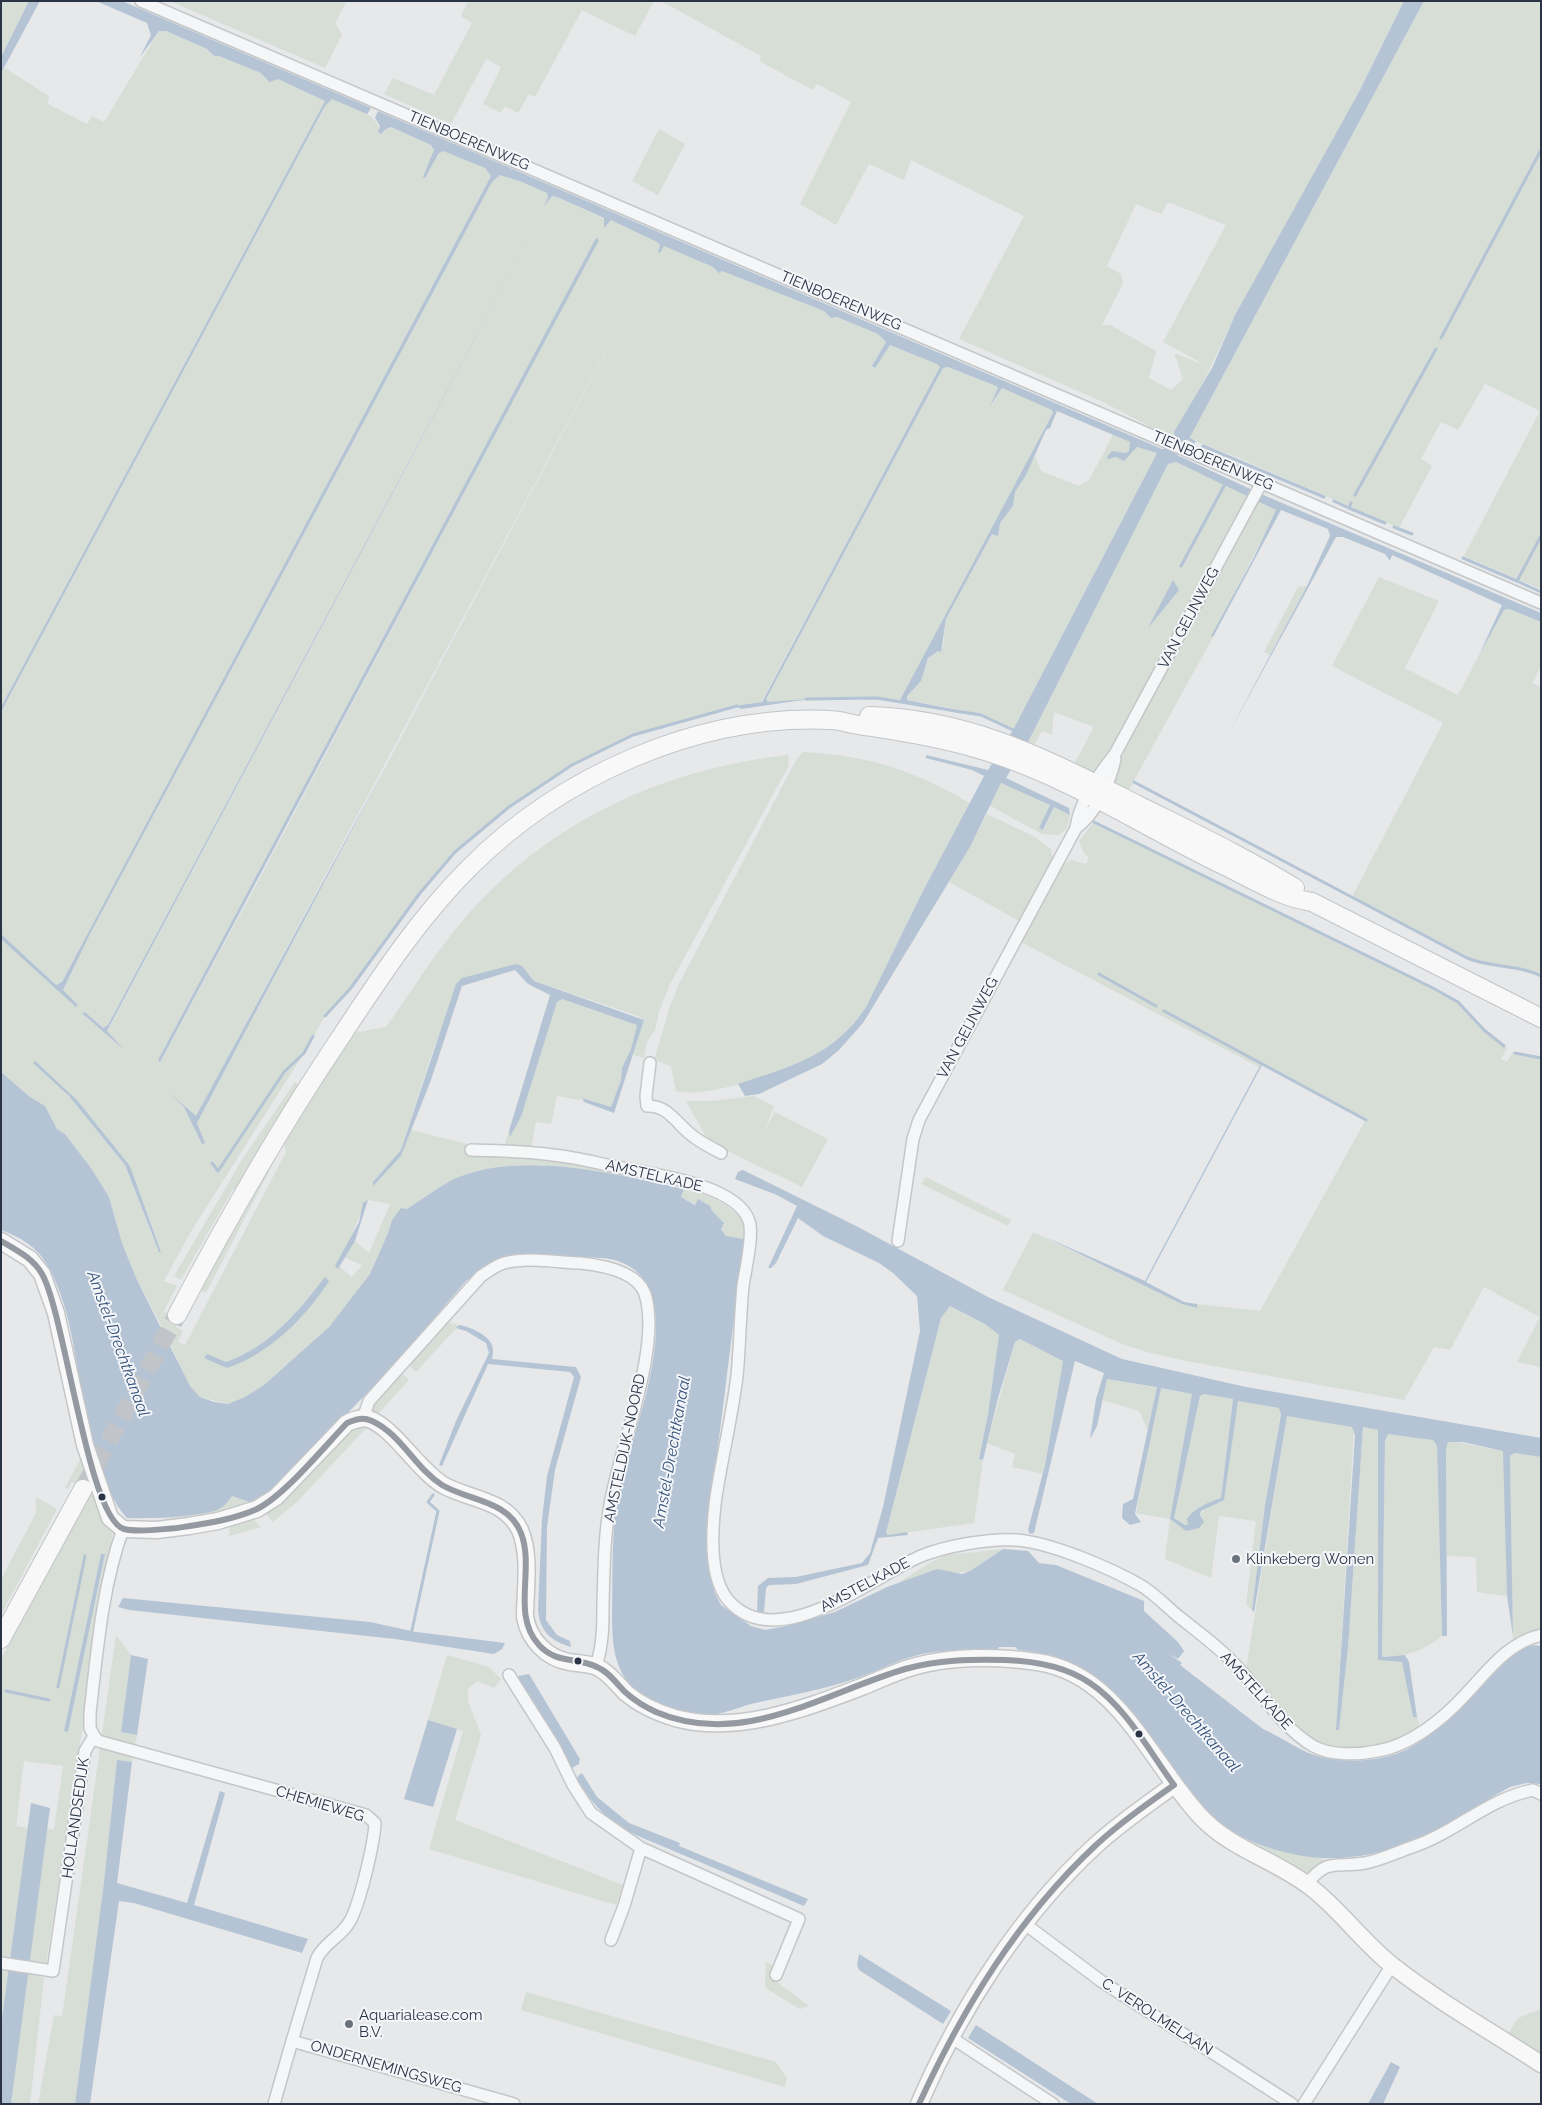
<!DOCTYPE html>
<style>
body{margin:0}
#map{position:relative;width:1542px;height:2105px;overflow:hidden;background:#e6e8ea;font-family:Raleway,sans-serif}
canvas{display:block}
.frame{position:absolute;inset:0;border:2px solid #2b3445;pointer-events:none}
</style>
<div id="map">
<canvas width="1542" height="2105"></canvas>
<div class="frame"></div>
</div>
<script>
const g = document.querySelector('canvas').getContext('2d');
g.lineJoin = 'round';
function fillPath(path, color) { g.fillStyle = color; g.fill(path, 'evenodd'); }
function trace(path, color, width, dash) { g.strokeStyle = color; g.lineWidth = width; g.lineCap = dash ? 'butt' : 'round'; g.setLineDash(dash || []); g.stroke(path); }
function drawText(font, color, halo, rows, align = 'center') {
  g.font = font + ' Raleway,sans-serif'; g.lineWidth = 4; g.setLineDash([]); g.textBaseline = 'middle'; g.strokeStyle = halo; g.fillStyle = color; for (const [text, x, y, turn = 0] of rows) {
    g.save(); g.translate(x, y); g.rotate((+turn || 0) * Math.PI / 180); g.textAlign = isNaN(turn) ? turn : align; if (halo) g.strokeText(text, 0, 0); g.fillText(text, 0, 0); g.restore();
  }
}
const green = new Path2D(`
 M1,1H29L1,57Z
 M170,1H347L335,23L342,35L325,68Z
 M468,1H654L635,36L582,10L535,97L529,94L518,113L505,106L501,113L483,104L501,67L486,59L451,124L384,94L393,78L434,95L472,23L461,16Z
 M661,1H1404L1360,90L1235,315L1176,440L1103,402L959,339L1024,216L911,160L904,180L869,164L836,225L800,204L851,102L817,84L813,90L759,61L761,56ZM1168,202L1226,225L1163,342L1205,365L1174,353L1183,379L1171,390L1149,378L1156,351L1110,325H1102L1123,283L1121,274L1107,266L1136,204L1161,214Z
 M1424,1H1541V589L1464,556L1540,411L1485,384L1458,430L1441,422L1421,459L1432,466L1399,528L1239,458L1189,439Z
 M159,31H166L207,49L213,56L219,55L261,73L267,81L278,79L325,101L1,707V73L5,68L49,96L48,104L87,124L92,116L104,122Z
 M332,99C350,106 378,112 381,134L386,129L391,127L431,145L435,150L425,177L439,153L443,151L485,168L491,176L92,929L62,982L56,985L1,934V712L325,106Z
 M659,129L685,144L658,195L632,181Z
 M500,175L522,182L547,193L548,197L545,206L552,196L557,197L604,219V228L611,219L657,242L660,245L659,253L664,246L713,267L716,271H722L824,311L831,318L837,317L878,334L886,342L872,366L874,368L890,345L938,364L940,368L761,702L734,706L633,735L572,765L509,807L455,852L420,893L350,989L325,1016L304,1053L190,1233L164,1281L177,1286L164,1311L179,1320L176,1327L183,1331L178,1342L185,1345L286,1152L283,1140L352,1033L386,1027C409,995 430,961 454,931C539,826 656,770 788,755L789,765L670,984L659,1012L655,1030L647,1042L644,1058L633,1055L644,1020L638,1016L534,981L522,966L462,978L432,1053L401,1150L373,1183L401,1156L411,1130L479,1147L470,1157L533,1156L598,1168L638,1179C580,1168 509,1154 453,1180C437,1187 422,1199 407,1209L401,1208L392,1220L388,1233L370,1274L329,1327L264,1385L245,1397L228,1404L200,1397L190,1386L182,1371L169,1340L137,1280L122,1243L109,1197L91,1168L65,1134L57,1129L45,1106L30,1097L1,1072V939L77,1007L78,1005L63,990L90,934L492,182ZM541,214L107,1032L123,1050L83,1013L85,1012L103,1028L108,1025ZM596,239L598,240L261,876L160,1062L158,1060ZM656,257L197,1123L204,1143L184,1107L165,1088L196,1117ZM33,1062H36L77,1100L130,1166L161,1252L152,1236L125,1165L69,1096ZM368,1200L390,1204L369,1253L355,1241L345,1258L362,1265L352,1277L339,1266C344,1256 363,1204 368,1200ZM325,1278L288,1330L227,1368L207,1354L226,1362C268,1347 298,1312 325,1278Z
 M948,367L996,386L998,388L991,406L1002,388L1053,410V414L903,696L899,702L877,698L768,702L766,699L943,368Z
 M1113,435L1130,442L1131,447L1129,451L1116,457L1124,460L1137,447L1157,453L1013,730L981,716L964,714L965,711L907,700L906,696L921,681L928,658L943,647L946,619L992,534L999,530L1000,523L1013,506L1015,492L1035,456L1041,471L1079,486L1089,480Z
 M1176,462L1247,496L1232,530L1115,747L1093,777L1072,768L1094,727L1054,712L1052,735L1042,731L1032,749L1025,746L1168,464Z
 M1257,500L1276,510L1275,514L1212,636L1213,637L1126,795L1110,787L1129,740Z
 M1379,577L1439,601L1405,668L1458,695L1503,610L1508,609L1541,622V666L1532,683L1541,687V976L1529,970L1482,964L1352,897L1443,723L1332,666Z
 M1307,586L1270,655L1264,652L1298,587Z
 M803,752C870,756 914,770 971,804L922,893L866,1007C854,1025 836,1044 817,1055C789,1071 707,1099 676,1091L671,1066L654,1060L670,1006L679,984L796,760Z
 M1001,783L1050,805L1040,828L1044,830L1054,807L1070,815L1067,828L1059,835L1042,834L990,806Z
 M987,814L1035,837L1051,849L1053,862L1021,922L949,882L970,847Z
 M1094,822L1431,987L1458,1002L1484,1030L1507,1048L1501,1059L1507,1062L1513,1052L1541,1058V1367L1517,1362L1540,1317L1484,1287L1450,1350L1434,1347L1404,1400L1186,1361L1147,1352L1122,1344L1003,1290L1033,1232L1183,1304L1196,1308L1197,1304L1260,1311L1365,1121L1262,1064L1259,1067L1019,941L1060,867L1071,860L1086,864L1089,858L1083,852L1079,841Z
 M562,999L637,1025L631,1049L622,1068L621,1080L611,1107L583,1098L579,1100L557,1096L551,1124L536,1122L531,1150L503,1149L509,1131L510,1136L521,1117L557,1002Z
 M295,1082L300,1085L235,1190L233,1189L181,1280L174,1276L243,1158Z
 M754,1096L774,1106L764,1132L775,1112L828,1139L802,1187L709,1142L686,1101H712Z
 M272,1155L276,1158L206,1293L200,1290L250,1199Z
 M926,1177L1011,1220L1008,1226L921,1184Z
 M684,1189C710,1195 732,1205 748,1226L744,1239L726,1236L712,1212L681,1197Z
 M950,1306L985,1324L999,1335L988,1414L979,1458L983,1460L974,1523L888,1535L886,1533L941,1318Z
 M447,1322L459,1325L416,1372L411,1367V1361Z
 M1020,1339L1063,1361L1043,1474L1012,1467L1015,1454L987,1443L1015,1342Z
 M404,1375L409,1380L375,1417L370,1414L373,1405L400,1376Z
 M1107,1379L1157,1387L1148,1430L1139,1411L1102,1400Z
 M1160,1388L1192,1394L1170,1519L1186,1531L1194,1528C1200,1514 1204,1506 1220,1503L1238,1401L1279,1408L1281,1411L1265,1505L1252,1610L1246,1604L1256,1521L1219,1516L1211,1578L1165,1559L1170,1519L1136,1513Z
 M1204,1394L1233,1399L1221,1498L1202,1506L1188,1525H1185L1174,1518L1200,1396Z
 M1287,1415L1352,1426L1354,1429L1336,1730H1339L1348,1648L1363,1427L1378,1430V1660L1402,1662L1413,1717H1417L1421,1730L1370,1750L1325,1747L1296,1729L1246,1669Z
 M351,1426H368L297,1502L273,1522L264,1512Z
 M1392,1433L1433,1440L1437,1446L1442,1636C1419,1653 1410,1655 1382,1657L1385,1441L1388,1434Z
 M1451,1441L1504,1451L1507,1596L1477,1592L1476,1557L1447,1556L1446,1450L1448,1442Z
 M1515,1453L1541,1457V1631L1513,1642L1510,1456Z
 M83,1454L113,1531L46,1964L41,1966L29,1964L47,1829L54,1830L63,1766L24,1761L16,1826L28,1828L10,1960L1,1959V1659L91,1493L72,1482L68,1489L65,1488ZM101,1554L105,1555L68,1731H64Z
 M231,1496L255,1504L199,1520L156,1518L221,1509Z
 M36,1497L57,1509L1,1615V1579L36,1513Z
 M252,1518L261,1527L229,1536L230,1525Z
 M1003,1549L970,1571L898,1583L933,1561L948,1555Z
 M116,1635L131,1655L121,1732L137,1735L132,1762L117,1761L104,1882L75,2104H38L54,2015L62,2017Z
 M447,1655L489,1667L501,1679L494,1688L478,1681L468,1689V1701L481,1735L455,1820L623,1885L616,1905L429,1849L463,1731L428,1720Z
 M1240,1835L1266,1847L1327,1860L1306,1873Z
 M766,1962L777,1967V1982L809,2006L800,2009L767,1989L765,1986Z
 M1,1969L9,1970L1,2026Z
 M27,1973L44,1978L30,2104H11Z
 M526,1992L776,2062L787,2078L785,2087L521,2010Z
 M1541,2009V2056L1507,2035L1518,2018Z`);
const water = new Path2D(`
 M29,1H40L1,73V57Z
 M96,1H122L371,108L367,114L332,99L325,106L1,712V707L47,621L325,101L278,79L269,82L261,73L219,56H214L207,49L166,31H159L140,57L151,35L147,23Z
 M1404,1H1424L1189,439L1180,442L1177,455L1261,494L1541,613V622L1509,609L1504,610L1479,655L1502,605L1392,555L1390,561L1385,554L1343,537H1336L1226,738L1307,586L1330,536L1328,529L1281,510L1213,637L1211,636L1254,557L1276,510L1176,462L1168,464L1029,740L1006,778L1069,808L1070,815L1054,807L1043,830L1039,828L1050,805L1001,783L970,847L863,1023L839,1050L822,1064L759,1094L745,1096L738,1084C790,1067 834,1056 866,1007L922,893L984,776L972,770L926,758V755L988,770L1013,730L1157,453L1137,447L1124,461L1116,457L1108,459L1107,457L1112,451L1125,453L1129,451L1130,442L1057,411L1050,428L1046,430L1026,475L1015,492L1013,506L1000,523L998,536L992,534L946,619L941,652L938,651L928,658L921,681L907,696V700L965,712L964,714L899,702L1053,413L1052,410L1002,388L990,406L998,388L996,386L948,367L943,368L766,699L768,702L809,699L742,709L734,706L762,702L940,367L937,364L890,345L875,368L872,366L886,342L878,334L837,317L831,318L824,311L722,271L719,273L713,267L664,246L660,253L658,252L660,245L657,242L611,220L604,228V218L557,197L552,196L544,207L548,197L547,193L522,182L500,175L492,182L90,934L63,990L78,1005L76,1007L1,939V934L56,985L62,982L491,176L485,168L443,151L439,153L425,178L423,177L434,150L431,145L391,127L386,129L381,134L378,132L380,126L375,118L378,111L1162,449L1171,448L1176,440L1174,432L1212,368L1235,315L1360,90Z
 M541,214L107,1031L124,1050L82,1013L85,1012L103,1028L108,1025Z
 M596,238L599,240L160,1062L158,1060Z
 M655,257L197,1123L205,1143L202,1144L184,1107L165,1089L196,1116L382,773Z
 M1173,580L1179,590L1148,628Z
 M516,964L522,966L534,981L644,1020L614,1113L584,1102L582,1098L611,1107L621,1080L622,1068L631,1049L637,1025L562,999L557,1002L521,1117L510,1137L509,1131L550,995L528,984L515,970L462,986L431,1080L401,1156L373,1186V1182L401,1150L456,984L462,978Z
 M35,1061L77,1100L130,1166L161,1252H159L125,1165L69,1096L33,1063Z
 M1261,1064L1262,1065L1146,1282L1184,1302L1197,1304V1308L1182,1304L1043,1236L1145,1281Z
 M1,1072L30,1097L45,1106L57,1129L65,1134L91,1168L109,1197L122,1243L137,1280L190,1386L200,1397L214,1402L228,1404L245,1397L264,1385L329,1327L370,1274L388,1233L392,1220L401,1208L407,1209C422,1199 437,1188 452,1180C518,1149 616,1174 684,1189L681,1197L695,1205L698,1199L710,1206L712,1211L724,1223L721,1229L726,1236L744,1239L710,1510L712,1574L714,1591L721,1605L751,1626L765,1630L786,1626L835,1612L887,1587L937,1569L962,1574L970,1571L1003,1549L1028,1551L1039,1563L1056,1565L1144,1601V1611L1178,1642L1184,1651L1178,1659L1169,1654L1182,1663L1180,1665L1263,1729C1284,1738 1301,1753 1325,1758C1350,1763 1384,1761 1408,1749C1438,1733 1463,1705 1485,1681C1495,1671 1507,1656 1519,1650C1526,1646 1533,1644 1541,1646V1784L1526,1783L1510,1787C1477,1804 1446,1829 1411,1842C1372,1857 1333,1863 1293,1854C1269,1849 1246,1841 1226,1827C1206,1813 1190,1791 1176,1771C1133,1711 1098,1657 1018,1650L1015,1647H999L997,1650C971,1650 943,1649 918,1655C896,1660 878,1671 857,1678C823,1690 786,1696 751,1704C737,1708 721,1715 707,1715C687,1715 662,1707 645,1697C612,1676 612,1643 612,1609C613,1569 611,1529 619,1490C630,1437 694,1294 623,1263C608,1256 590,1258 574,1257C528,1254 503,1250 466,1281L388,1371L275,1489L255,1504L232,1496C229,1500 225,1506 221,1508C208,1517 144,1519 127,1518C111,1501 105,1479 98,1457C93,1440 88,1423 84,1406C75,1359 71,1304 46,1263C37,1247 18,1236 1,1230Z
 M743,1170L858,1227L988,1297L1122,1359L1246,1387L1541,1438V1457L1515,1453L1510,1456L1513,1636L1507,1596L1503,1451L1463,1442H1448L1446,1450L1447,1636H1442L1437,1446L1433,1440L1388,1434L1385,1441L1382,1657L1405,1655L1409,1662L1417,1717H1413L1402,1662L1378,1660V1430L1363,1427L1348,1648L1339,1730H1336L1355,1435L1352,1427L1287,1416L1254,1612L1252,1610L1265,1505L1281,1414L1279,1408L1238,1401L1224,1500L1201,1511L1200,1515L1204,1522L1199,1528L1186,1531L1170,1519L1192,1394L1161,1388L1135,1514L1141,1522L1130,1525L1122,1518L1123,1504L1133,1499L1157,1387L1107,1379L1097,1426L1090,1439L1096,1399L1104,1373L1075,1361L1034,1533L1030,1534L1028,1530L1045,1465L1063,1361L1020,1339L1015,1342L998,1398L983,1460L979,1459L988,1414L999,1335L985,1324L950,1306L941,1318L886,1533L888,1535L907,1532L908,1535L878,1538L868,1565L796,1584L769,1585L766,1588L764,1612L761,1614L757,1612L758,1586L768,1578L796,1577L862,1563L870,1553L883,1507L920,1331L917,1296L893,1273L879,1263L823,1236L798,1218L776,1263L771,1268H768L797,1206L777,1195L735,1179L738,1172ZM1204,1394L1233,1399L1221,1498C1209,1502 1194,1508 1187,1519L1188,1525H1185L1174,1518L1200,1396Z
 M368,1200L355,1241L338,1269L335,1266L359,1222L363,1203Z
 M325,1277L329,1281C306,1317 268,1355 227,1368L204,1358L207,1354L226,1362C269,1347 298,1312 325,1277Z
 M459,1325C468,1326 486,1334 491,1343C494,1348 493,1354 492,1359L576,1367L581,1377L555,1470L547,1527L546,1620L557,1635L570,1641L571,1647C551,1641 540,1632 538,1610L542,1519L547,1476L574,1377L570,1372L488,1364L442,1466L439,1465L456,1421L489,1353L486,1343L466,1331L456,1328Z
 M101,1554H105L68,1732L64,1731Z
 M123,1598L370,1622L416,1632L505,1643L502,1649L494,1654L395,1639L129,1610L118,1607Z
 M131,1655L148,1659L137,1735L121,1732Z
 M529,1674L580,1759L579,1764L570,1769L514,1677Z
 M428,1720L457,1729L433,1807L404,1799Z
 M117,1760L132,1762L117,1883L187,1903L220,1791L225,1793L194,1905L308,1939L302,1953L134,1903L119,1901L90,2104H75L104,1882Z
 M582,1773L597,1797L629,1823L680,1843L679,1846L808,1899L804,1906L624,1830C603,1815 590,1801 577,1779L578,1776Z
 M31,1803L50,1808L11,2104H1V2026Z
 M859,1954L951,2011L943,2024L859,1970L857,1965Z
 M976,2025L1098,2104H1071L968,2038Z
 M1391,2062L1400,2067L1383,2104H1368Z`);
const stream = new Path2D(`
 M1441,338L1541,150
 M1189,439L1194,442
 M1203,446L1324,497
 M1355,495L1436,349
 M1334,501L1349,508L1351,503
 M1349,508L1385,523
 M1394,527L1412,534
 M1463,558L1517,581L1541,536
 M1181,566L1224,486
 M1517,581L1541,592
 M806,699L877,698L919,705L981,715L1013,730
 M1134,782L1467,958C1491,968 1517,964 1541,976
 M1094,822L1431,987L1458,1002L1484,1030L1504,1046
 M1099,974L1156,1006
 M1164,1011L1366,1120
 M325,1016L350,989L420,893L455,852L509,807L572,765L633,735L737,706
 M1515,1053L1541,1058
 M212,1163L218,1171L284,1072L304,1053L313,1036
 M412,1630L438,1511L428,1502L433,1495
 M58,1687L85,1556
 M6,1691L49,1700`);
const primaryTunnel = new Path2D(`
 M83,1489L177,1315`);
const street = new Path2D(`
 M141,1L1541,603
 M1076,828C1096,813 1110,783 1115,759
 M650,1063L646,1096L647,1106C669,1105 678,1126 694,1137C702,1143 712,1148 721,1153
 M471,1150C498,1151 526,1151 553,1155C575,1157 596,1163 617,1167C651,1174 737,1184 749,1221C754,1235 745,1271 743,1286C740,1316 740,1346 737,1376C732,1417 722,1457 716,1497C712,1527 708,1576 728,1600C777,1657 873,1576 921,1556C946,1546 990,1538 1017,1540C1052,1543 1110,1568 1140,1585C1154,1593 1166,1606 1178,1616C1199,1633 1222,1649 1240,1670C1263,1695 1283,1728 1313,1746C1331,1756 1358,1755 1377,1751C1410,1746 1443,1719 1465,1695C1488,1671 1507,1643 1541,1635
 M898,1241L913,1139L919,1120L1076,828C1079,802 1099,774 1115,754L1262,482
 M363,1418L369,1401L481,1276C488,1272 496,1265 504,1263C528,1257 555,1262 580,1263C600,1265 637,1271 645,1294C662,1347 619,1449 610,1505C604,1537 604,1570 603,1603C603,1625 603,1645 596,1666
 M509,1675L555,1748L573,1785L591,1813L641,1848L799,1919L776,1975
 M94,1736L98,1741L366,1815L375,1823C374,1844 360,1903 350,1921C342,1936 325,1942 317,1958L292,2041
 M1307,1884C1328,1857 1336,1868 1365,1863C1381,1860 1397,1852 1412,1847C1455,1833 1487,1799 1533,1790L1541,1794
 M1025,1924L1101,1981L1292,2104
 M611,1940L624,1906L641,1848
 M1,1963L53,1971L85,1751L94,1736L90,1728V1713C97,1652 102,1587 123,1529
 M952,2038L1053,2104
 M274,2104L292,2041L514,2104
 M1304,2104L1392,1965`);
const secondary = new Path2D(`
 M1,1241L30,1259L42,1274L56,1313L85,1445L110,1518L123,1529L157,1530L189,1526L218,1521L257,1509L276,1497L347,1423C354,1420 361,1417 369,1419C394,1428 418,1470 443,1485C470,1500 505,1499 520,1530C531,1556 525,1590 525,1617C529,1640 547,1658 569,1662C579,1664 590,1663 599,1668C610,1674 617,1684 626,1693C639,1704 658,1713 675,1718C738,1735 806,1708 864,1686C881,1679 897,1671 916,1666C953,1656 999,1656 1037,1662C1118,1673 1151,1764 1201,1817C1231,1849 1275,1860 1309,1886C1340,1909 1362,1942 1393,1966C1439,2002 1492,2032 1541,2064
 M919,2104C960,2009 1020,1915 1096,1845C1120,1823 1148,1804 1174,1785`);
const primary = new Path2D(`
 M869,716C974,719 1049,761 1140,806C1192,832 1245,857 1295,888
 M177,1315C227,1220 280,1127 340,1038C379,979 418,919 468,869C560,776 698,714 830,720C840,720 849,724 859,725C903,732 945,738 988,752C1071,778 1146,828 1225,866C1252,879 1282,898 1312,902L1541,1018
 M1,1639L83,1489`);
const bus1 = new Path2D(`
 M1,1241C16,1250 33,1258 42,1274C65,1314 88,1519 124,1529C139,1533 161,1529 177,1528C203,1524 233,1520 257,1509C285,1495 324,1447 347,1423C356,1419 363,1417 372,1421C401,1434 415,1468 442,1485C469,1501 508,1500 521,1533C535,1569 511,1615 539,1645C556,1664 577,1657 597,1667C609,1672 616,1683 625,1692C634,1700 645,1707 656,1712C742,1749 824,1693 905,1669C938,1660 970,1659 1005,1660C1035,1661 1065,1666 1090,1683C1126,1707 1149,1751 1174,1785
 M919,2104C963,2008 1018,1918 1096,1845C1120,1823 1147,1804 1174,1785`);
const markers = [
 [102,1497,4.5,"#2b3445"],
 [1236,1559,5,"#6c737f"],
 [578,1661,4.5,"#2b3445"],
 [1139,1734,4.5,"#2b3445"],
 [349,2024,5,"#6c737f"]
];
const streetNames = [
 ["TIENBOERENWEG",469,141,23],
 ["TIENBOERENWEG",841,301,23],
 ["TIENBOERENWEG",1213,461,23],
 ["VAN GEIJNWEG",1189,618,-62],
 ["VAN GEIJNWEG",968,1028,-62],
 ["AMSTELKADE",654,1176,13],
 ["AMSTELDIJK-NOORD",625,1448,-78],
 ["AMSTELKADE",865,1585,-28],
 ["AMSTELKADE",1256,1691,48],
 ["CHEMIEWEG",320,1804,17],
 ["HOLLANDSEDIJK",76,1818,-82],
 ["C. VEROLMELAAN",1157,2017,33],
 ["ONDERNEMINGSWEG",386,2067,16]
];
const poiNames = [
 ["Klinkeberg Wonen",1246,1559],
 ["Aquarialease.com",359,2015],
 ["B.V.",359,2032]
];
const waterNames = [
 ["Amstel-Drechtkanaal",118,1344,70],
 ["Amstel-Drechtkanaal",672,1452,-80],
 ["Amstel-Drechtkanaal",1186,1712,49]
];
fillPath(green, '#d6ded6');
fillPath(water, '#b4c4d5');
trace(stream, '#b4c4d5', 3);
trace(primaryTunnel, '#c1c4c9', 18, [18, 9]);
trace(street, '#c4c6c8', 14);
trace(secondary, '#c4c6c8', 19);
trace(primary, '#c2c5c8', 20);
trace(street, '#f5f6f7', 11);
trace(secondary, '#f8f8f8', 16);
trace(primary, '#f8f8f8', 18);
trace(bus1, '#959aa2', 6);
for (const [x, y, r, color] of markers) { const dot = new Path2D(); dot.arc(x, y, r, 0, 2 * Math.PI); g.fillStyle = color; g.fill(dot); trace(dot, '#f4f6f9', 2); }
drawText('15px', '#2b3445', '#f4f6f9', streetNames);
drawText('15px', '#2b3445', '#f4f6f9', poiNames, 'left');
drawText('italic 16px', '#34527a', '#f4f6f9', waterNames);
</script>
